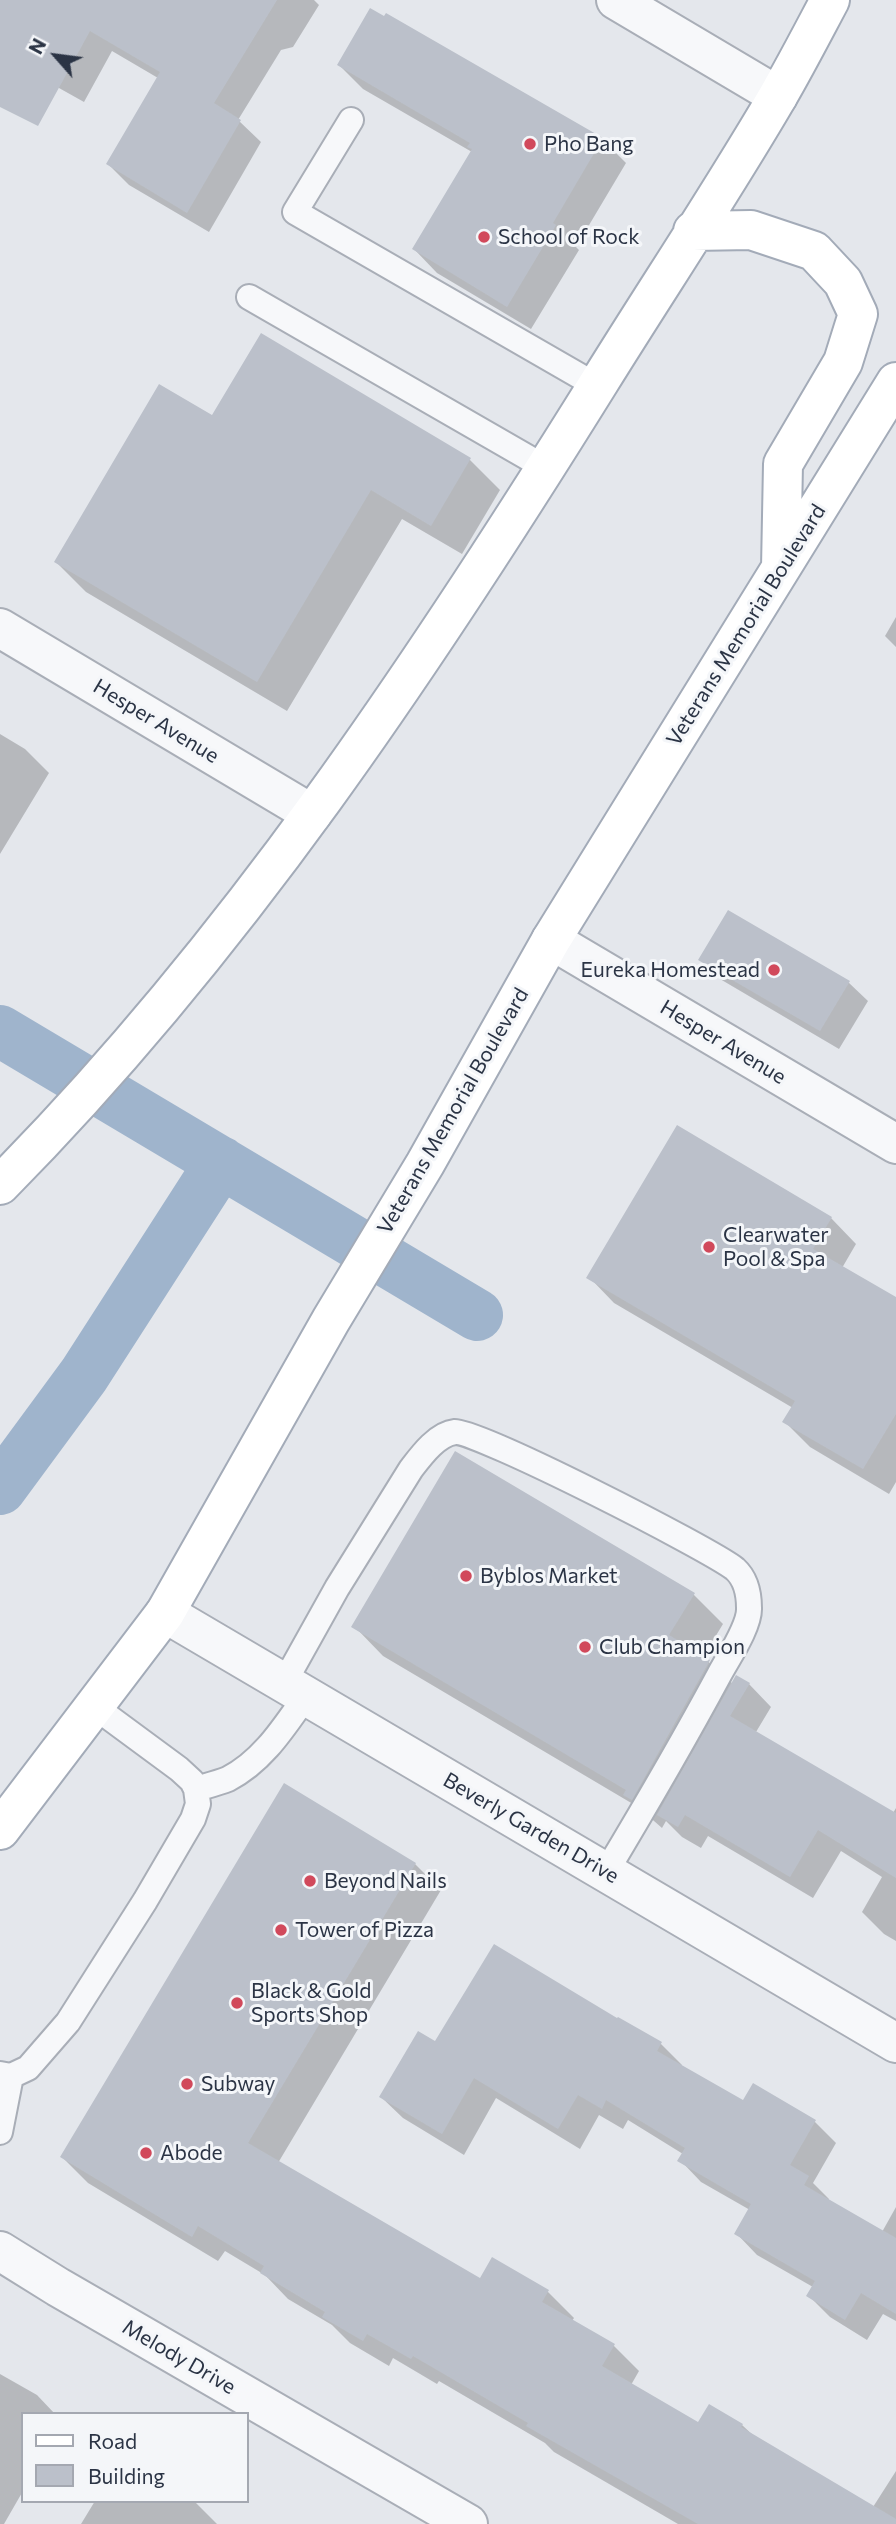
<!DOCTYPE html>
<style>
body{margin:0}
#map{position:relative;width:896px;height:2524px;overflow:hidden;background:#e4e7ec;font-family:Commissioner,sans-serif}
canvas{display:block}
.legend{position:absolute;left:21px;top:2412px;width:228px;height:91px;box-sizing:border-box;background:#f4f6f9;border:2px solid #a4a8b1;margin:0;padding:9px 12px;list-style:none;font-size:21px;color:#2b3445}
.legend li{display:flex;align-items:center;gap:14px;height:35px}
.legend b{width:35px;border:2px solid #a4a8b1}
.north{position:absolute;left:21px;top:21px;width:70px;height:70px;-webkit-text-stroke:5px #f4f6f9;paint-order:stroke;rotate:298deg;font-size:19px;font-weight:700;line-height:28px;text-align:center;color:#2b3445}
.north::after{content:'';display:block;margin:auto;width:24px;height:32px;background:#2b3445;clip-path:polygon(50% 0,100% 100%,50% 72%,0 100%)}
</style>
<div id="map">
<canvas width="896" height="2524"></canvas>
<ul class="legend">
<li><b style="height:9px;background:#fff"></b>Road</li>
<li><b style="height:19px;background:#bbc0ca"></b>Building</li>
</ul>
<div class="north">N</div>
</div>
<script>
const g = document.querySelector('canvas').getContext('2d');
g.lineJoin = 'round';
function fillPath(path, color) { g.fillStyle = color; g.fill(path, 'evenodd'); }
function trace(path, color, width, dash) { g.strokeStyle = color; g.lineWidth = width; g.lineCap = dash ? 'butt' : 'round'; g.setLineDash(dash || []); g.stroke(path); }
function drawText(font, color, halo, rows, align = 'center') {
  g.font = font + ' Commissioner,sans-serif'; g.lineWidth = 6; g.setLineDash([]); g.textBaseline = 'middle'; g.strokeStyle = halo; g.fillStyle = color; for (const [text, x, y, turn = 0] of rows) {
    g.save(); g.translate(x, y); g.rotate((+turn || 0) * Math.PI / 180); g.textAlign = isNaN(turn) ? turn : align; if (halo) g.strokeText(text, 0, 0); g.fillText(text, 0, 0); g.restore();
  }
}
const shadow = new Path2D(`
 M0,0H314L319,5L293,47L281,50L238,120L261,142L209,232L129,185L108,164L158,78L112,51L84,102L0,55Z
 M339,65L602,139L626,163L576,247L579,250L531,329L437,273L414,249L472,152L363,89Z
 M212,417L470,460L500,490L462,554L402,519L287,711L86,592L56,562Z
 M896,617V647L885,636Z
 M0,734L25,749L49,773L0,854Z
 M701,960L848,982L868,1001L839,1049L720,979Z
 M831,1218L856,1244L842,1268L896,1299V1482L889,1494L810,1447L785,1422L793,1408L614,1303L589,1277Z
 M693,1594L723,1624L703,1657L733,1684H749L771,1707L756,1732L893,1813L896,1808V1941L884,1934L862,1912L882,1877L841,1851L813,1898L708,1836L701,1848L682,1837L666,1821L662,1828L638,1807L383,1656L354,1626Z
 M415,1864L441,1890L278,2163L480,2281L548,2292L574,2318L572,2321L613,2345L639,2371L631,2385L699,2425L710,2406L742,2425L755,2437L873,2507L896,2471V2524H678L554,2452L545,2443L439,2381L437,2384L393,2358L389,2366L350,2343L332,2325L288,2299L265,2275L225,2251L218,2261L88,2183L62,2157Z
 M619,2019L661,2044L682,2065L681,2067L744,2103L814,2121L836,2143L813,2183L829,2199L828,2201L882,2232L896,2207V2321L883,2314L867,2340L830,2317L808,2295L813,2287L757,2255L736,2233L750,2210L701,2182L680,2160L683,2154L628,2120L623,2129L599,2115L580,2149L496,2098L464,2155L403,2118L381,2097L435,2044Z
 M0,2374L37,2395L55,2414H23V2491L4,2524H0Z
 M95,2501H194L217,2524H81Z`);
const canal = new Path2D(`
 M0,1031L477,1315
 M0,1489L84,1375L221,1162`);
const building = new Path2D(`
 M0,0H277L214,103L241,120L187,213L106,164L160,72L90,31L38,126L0,107Z
 M370,8L384,16L386,13L603,138L553,223L556,225L507,307L412,249L472,149L467,147L470,143L337,65Z
 M261,333L471,458L431,526L371,490L257,682L54,562L159,384L212,415Z
 M728,910L850,981L820,1031L698,960Z
 M677,1125L832,1217L813,1249L896,1297V1414L863,1469L782,1422L795,1401L586,1278Z
 M455,1451L695,1593L669,1635L710,1660L632,1800L623,1795L626,1790L351,1627Z
 M736,1675L750,1683L730,1716L896,1813V1878L818,1830L790,1877L685,1815L678,1827L657,1815Z
 M284,1783L416,1863L248,2143L480,2278L492,2257L549,2290L542,2302L615,2344L602,2366L698,2422L709,2404L743,2424L741,2427L896,2519V2524H698L526,2426L528,2423L413,2356L411,2359L367,2334L363,2341L322,2317L325,2312L260,2273L264,2266L198,2226L192,2237L60,2157Z
 M494,1944L617,2018L618,2017L662,2042L657,2051L743,2100L753,2083L816,2120L790,2165L809,2176L804,2185L896,2238V2314L861,2293L845,2320L806,2296L815,2281L734,2234L751,2204L677,2161L685,2148L606,2100L602,2109L578,2095L558,2129L474,2078L442,2134L379,2097L418,2031L435,2041Z`);
const service = new Path2D(`
 M351,120L295,212L597,386
 M249,297L546,468
 M284,1683L337,1588L411,1469C421,1456 437,1434 455,1432C477,1430 710,1549 735,1569C746,1579 749,1594 749,1608C750,1626 728,1658 719,1675C683,1742 645,1807 606,1872
 M196,1789C206,1786 218,1783 228,1779C263,1761 284,1727 306,1696
 M0,2074L11,2076L28,2068L68,2022L145,1901L193,1819L198,1804L196,1789L192,1781L179,1769L95,1707
 M0,2132L11,2076`);
const minor = new Path2D(`
 M616,0L778,96
 M0,628L312,814
 M551,940L896,1144
 M165,1613L896,2043
 M0,2251L58,2287L468,2524`);
const primary = new Path2D(`
 M693,231L751,230L814,251L843,282L858,314L843,362L783,464L781,568
 M0,1185C236,947 424,664 600,381C659,286 722,192 778,96C796,65 813,32 830,0
 M0,1830L165,1613L331,1320L425,1164L551,940L896,382`);
const markers = [
 [530,144,7,"#d1495b"],
 [484,237,7,"#d1495b"],
 [774,970,7,"#d1495b"],
 [709,1247,7,"#d1495b"],
 [466,1576,7,"#d1495b"],
 [585,1647,7,"#d1495b"],
 [310,1881,7,"#d1495b"],
 [281,1930,7,"#d1495b"],
 [237,2003,7,"#d1495b"],
 [187,2084,7,"#d1495b"],
 [146,2153,7,"#d1495b"]
];
const poiNames = [
 ["Pho Bang",544,144],
 ["School of Rock",498,237],
 ["Eureka Homestead",760,970,"right"],
 ["Clearwater",723,1235],
 ["Pool & Spa",723,1259],
 ["Byblos Market",480,1576],
 ["Club Champion",599,1647],
 ["Beyond Nails",324,1881],
 ["Tower of Pizza",295,1930],
 ["Black & Gold",251,1991],
 ["Sports Shop",251,2015],
 ["Subway",201,2084],
 ["Abode",160,2153]
];
const streetNames = [
 ["Veterans Memorial Boulevard",746,625,-58],
 ["Hesper Avenue",156,721,31],
 ["Hesper Avenue",723,1042,31],
 ["Veterans Memorial Boulevard",453,1111,-60],
 ["Beverly Garden Drive",531,1828,30],
 ["Melody Drive",179,2357,30]
];
fillPath(shadow, '#0003');
trace(canal, '#9fb4cc', 52);
fillPath(building, '#bbc0ca');
trace(service, '#a9aeb7', 28);
trace(minor, '#a9aeb7', 42);
trace(primary, '#a3abb8', 42);
trace(service, '#f7f8fa', 24);
trace(minor, '#f7f8fa', 38);
trace(primary, '#fff', 38);
for (const [x, y, r, color] of markers) { const dot = new Path2D(); dot.arc(x, y, r, 0, 2 * Math.PI); g.fillStyle = color; g.fill(dot); trace(dot, '#f4f6f9', 2.5); }
drawText('21px', '#2b3445', '#f4f6f9', poiNames, 'left');
drawText('21px', '#2b3445', '#f4f6f9', streetNames);
</script>
